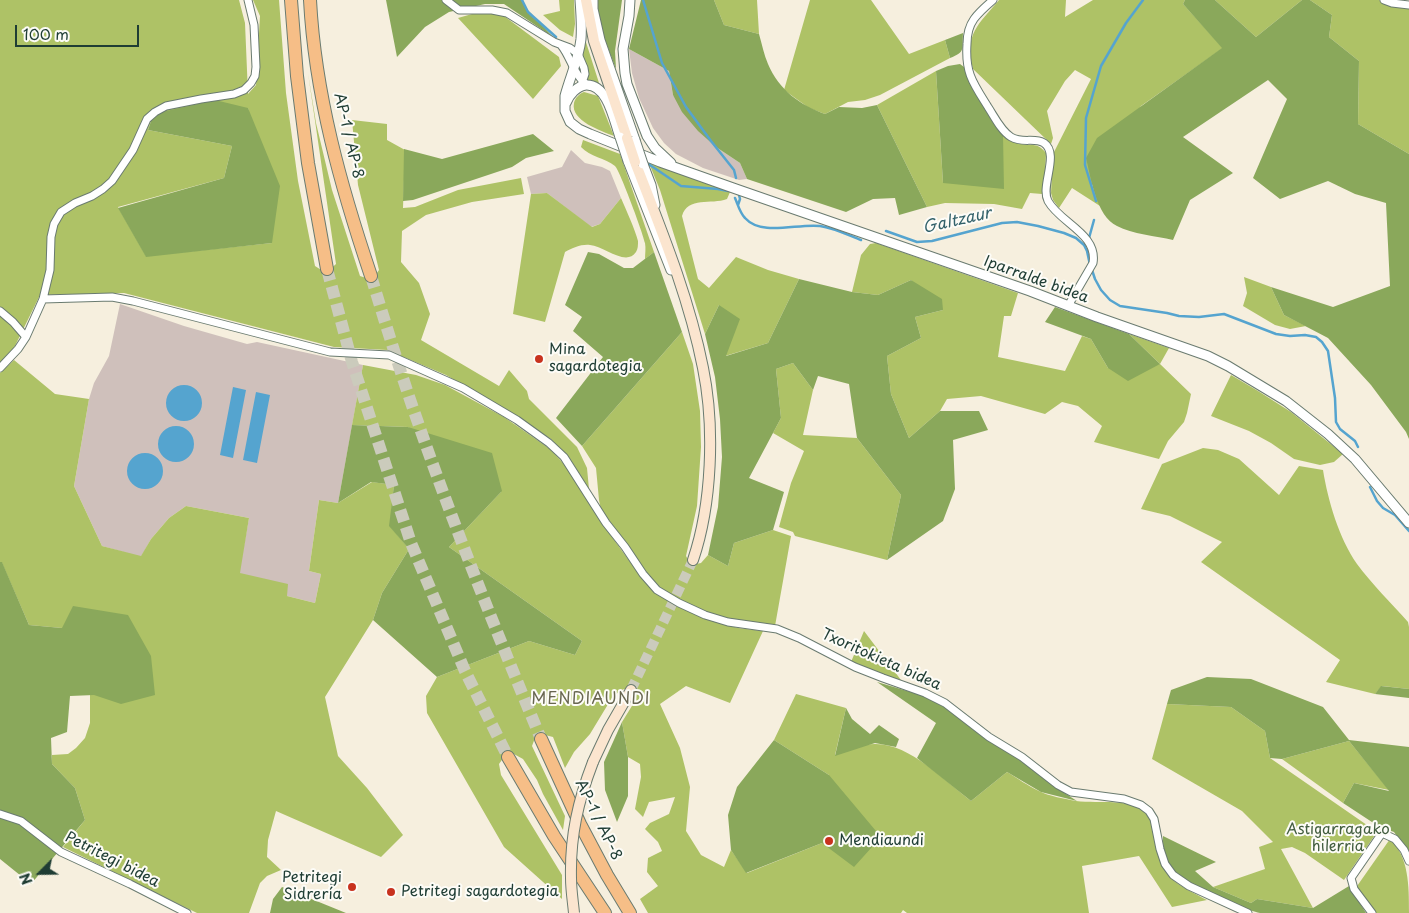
<!DOCTYPE html>
<meta charset="utf-8">
<style>
body{margin:0}
#map{position:relative;width:1409px;height:913px;overflow:hidden;background:#f6efde;font-family:"Playpen Sans",sans-serif}
canvas{display:block}
.north{position:absolute;left:15px;top:848px;width:50px;height:50px;-webkit-text-stroke:4px #fdfcf7;paint-order:stroke;rotate:247deg;font-size:14px;font-weight:700;line-height:20px;text-align:center;color:#1f3d34}
.north::after{content:'';display:block;margin:auto;width:18px;height:22px;background:#1f3d34;clip-path:polygon(50% 0,100% 100%,50% 72%,0 100%)}
.scale{position:absolute;left:15px;top:25px;width:124px;height:22px;box-sizing:border-box;border:2px solid #1f3d34;border-top:0;padding-left:6px;font-size:15px;line-height:18px;white-space:nowrap;color:#1f3d34;-webkit-text-stroke:4px #fdfcf7;paint-order:stroke}
</style>
<div id="map">
<canvas width="1409" height="913"></canvas>
<div class="north">N</div>
<div class="scale">100 m</div>
</div>
<script>
const g = document.querySelector('canvas').getContext('2d');
g.lineJoin = 'round';
function fillPath(path, color) { g.fillStyle = color; g.fill(path, 'evenodd'); }
function trace(path, color, width, dash) { g.strokeStyle = color; g.lineWidth = width; g.lineCap = dash ? 'butt' : 'round'; g.setLineDash(dash || []); g.stroke(path); }
function drawText(font, color, halo, rows, align = 'center') {
  g.font = font + ' "Playpen Sans",sans-serif'; g.lineWidth = 4; g.setLineDash([]); g.textBaseline = 'middle'; g.strokeStyle = halo; g.fillStyle = color; for (const [text, x, y, turn = 0] of rows) {
    g.save(); g.translate(x, y); g.rotate((+turn || 0) * Math.PI / 180); g.textAlign = isNaN(turn) ? turn : align; if (halo) g.strokeText(text, 0, 0); g.fillText(text, 0, 0); g.restore();
  }
}
const industrial = new Path2D(`
 M629,49L669,71L673,95L716,147L740,163L747,179L739,180L703,168L676,154L664,143L653,128L639,98L632,73Z
 M571,150L585,163L602,167L610,171L621,198L600,224L591,227L547,193L531,194L527,177L562,167Z
 M120,304L184,326L247,344L257,342L363,365L338,503L319,500L309,571L321,574L315,603L287,596L239,573L249,518L186,506L169,518L151,539L141,557L102,546L74,486L89,399L94,383L109,356Z`);
const green = new Path2D(`
 M0,0H239L245,23L248,94L256,85L260,16L253,0H279L286,93L298,181L315,266L326,273L336,264L308,73L316,123L332,190L360,276L372,280L379,270L358,185L352,120L387,124V140L405,150L403,208L415,207L458,190L521,178L524,194L472,202L426,215L402,231L401,262L419,283L430,314L421,340L499,386L509,370L527,391L529,399L577,447L587,468L589,489L568,456L551,439L511,413L446,375L387,350L334,347L124,293L40,295L13,350L0,363ZM248,108L272,243L146,256L118,207L224,178L232,146L148,130L151,121Z
 M559,0H574L575,24L573,37L560,30L543,15L560,11Z
 M714,0H757L759,34L724,25Z
 M810,0H871L909,54L945,40L950,58L880,95L865,100L848,102L825,114L809,108L784,90Z
 M999,0H1066L1065,17L1093,0H1185L1183,4L1223,48L1141,106L1092,185L1100,206L1072,188L1059,208L1053,200L1051,193L1053,154L1091,79L1075,70L1065,81L1047,111L1053,138L1051,144L973,69C964,34 978,25 999,0Z
 M1215,0H1302L1256,37Z
 M1310,0H1379L1390,5L1409,7V154L1358,124L1359,61L1329,37L1332,15Z
 M487,12L504,16L559,57L561,66L533,99L458,18L472,14Z
 M585,39L599,83L588,81V69L582,54Z
 M936,71L943,183L1003,135C1008,139 1014,143 1021,144C1033,146 1037,142 1046,153L1045,178L1042,194L1030,193L1022,209L994,204L945,203L927,207L877,105Z
 M584,92L598,96L614,136C602,131 570,121 574,103C575,98 579,94 584,92Z
 M583,140L620,154L654,252L645,259C645,254 646,248 645,243C643,233 620,171 615,166C605,158 590,157 581,147Z
 M649,163L730,192L727,199C711,205 688,196 682,216L698,279L709,288L736,257L768,270L799,279L768,343L725,356L719,305L705,334L660,190Z
 M547,193L592,227L600,224L621,198C626,210 635,229 638,241C638,245 638,249 636,252C626,267 604,246 590,245C581,244 573,248 565,252L545,322L513,314L531,194Z
 M876,243L1018,293L1011,316H1004L998,357L1065,371L1082,336L1091,339L1108,368L1160,364L1129,334L1169,348L1160,364L1191,394L1187,413L1184,422L1168,441L1159,459L1094,442L1102,426L1078,406L1062,402L1045,414L981,396L947,399L940,411L909,438L891,394L887,356L921,338L915,317L943,310L911,280L878,295L852,292L861,255L870,244Z
 M1244,277L1271,287L1284,315L1306,326L1290,329L1275,325L1243,306L1247,293Z
 M682,332L693,364L700,411L701,447L697,506L686,556L691,565L701,563L708,555L728,566L734,543L773,530L791,536L775,626L730,620L706,612L680,600L662,589L651,579L641,566L601,510L599,500L596,468L582,446Z
 M14,360L55,394L89,399L74,486L102,546L141,556L151,539L169,518L186,506L249,518L240,573L288,584L287,596L315,603L321,574L309,571L319,500L338,503L372,482L394,485L390,526L409,549L382,593L373,620L325,697L338,756L367,788L403,835L381,857L276,811L268,840L267,857L281,870L267,876L260,883L249,913H197L63,847L85,820L75,788L52,764V755L68,754L76,748L85,738L90,723V695H94L62,628L29,625L2,563L0,562V373Z
 M793,363L813,390L803,435L857,438L901,495L887,560L795,536L793,532L779,527L791,483L804,451L773,433L781,418L776,369Z
 M363,365L416,375L445,385L504,417L550,449L564,464L604,526L641,577L714,621L738,628L763,631L730,703L686,686L660,704L680,748L690,787L686,831L701,855L724,867L731,850L747,873L822,843L829,775L774,740L796,694L846,708L835,755C845,752 867,743 876,744C910,744 945,781 971,801L1007,772C1017,778 1028,786 1039,791C1048,796 1066,799 1076,801C1097,804 1129,797 1146,813C1152,818 1152,826 1154,834C1162,878 1169,880 1207,900L1172,907L1139,856L1082,866L1089,913H907L903,910L901,913H648L640,899L658,886L647,872L648,858L662,851L658,842L645,829L650,823L669,814L675,797L649,802L643,817L635,809L641,777L640,764L628,757L622,722L635,701L634,691L624,689L613,696L590,734L574,752L565,768L553,737L545,735L535,738L532,746L565,816L563,830L543,794L537,780L523,759L512,753L504,757L499,764L501,775L562,875V899L504,847L427,713L426,696L437,677L529,641L575,655L582,641L449,547L501,492L408,427L352,425Z
 M1231,375L1258,391L1291,412L1343,454L1334,462L1320,465L1294,459L1271,443L1249,431L1211,416Z
 M1203,448L1218,450L1239,459L1279,495L1299,466L1323,470C1328,501 1339,538 1357,564C1371,583 1392,604 1408,622L1409,627V689L1382,686L1375,694L1326,682L1340,660L1201,562L1222,542L1170,516L1141,509L1162,464Z
 M864,631L901,680L888,677L851,662Z
 M1167,704L1231,707L1265,731L1270,758L1377,832L1344,880L1305,853L1292,847L1281,849L1313,908L1257,899L1251,903L1213,887L1265,869L1259,847L1273,842L1242,811L1152,759Z
 M1349,741L1389,790L1354,783L1343,803L1282,759Z
 M1390,839C1409,857 1409,886 1409,913H1374L1355,889Z`);
const forest = new Path2D(`
 M386,0H523L525,7L553,37L504,4H485L449,12L425,27L397,57Z
 M598,0H622L615,51L616,69C609,49 596,22 598,0Z
 M641,0H714L724,25L759,34C762,44 764,55 768,64C779,90 800,105 825,114L839,107L862,108L877,105L927,207L899,215L895,198L873,199L846,212L747,179L740,163L716,147L698,131L682,112L673,95L669,71L629,49Z
 M1185,0H1215L1256,37L1302,0H1310L1332,15L1329,37L1359,61L1358,124L1409,154V439L1406,432L1371,385L1328,338L1284,315L1271,287L1333,307L1390,286L1386,203L1355,194L1328,181L1280,199L1253,178L1287,99L1268,80L1183,137L1233,173L1190,200L1173,240C1156,236 1132,234 1117,226C1096,216 1091,178 1086,158L1097,138L1222,48L1183,4Z
 M963,33C962,49 966,52 950,58L945,40Z
 M960,64L964,67L968,79L1003,135L1004,189L943,183L936,71L948,66Z
 M215,100L248,108L280,186L272,243L146,257L118,208L224,178L232,146L148,130L151,121L162,112Z
 M533,134L554,151L526,158L512,167L413,200L403,201L404,149L442,159Z
 M588,252L599,254L624,268H633L654,252L682,332L582,446L556,418L603,357L573,331L582,317L565,305Z
 M799,279L852,292L878,295L911,280L942,299L943,310L915,317L921,338L887,356L891,394L909,438L940,411H979L988,430L953,440L955,489L943,521L887,560L901,495L857,438L849,384L818,376L813,390L793,363L776,369L781,418L749,478L784,492L773,530L734,543L728,566L708,555L718,507L722,457L720,419L715,377L705,334L719,305L740,319L726,356L768,343Z
 M1055,307L1129,334L1160,364L1128,381L1108,368L1091,339L1045,322Z
 M352,425L408,427L492,453L502,491L449,547L582,641L575,655L529,641L437,677L373,620L382,593L409,549L389,526L394,485L371,482L338,503Z
 M0,562H2L29,625L62,628L73,606L128,615L151,656L155,695L121,704L94,695L70,696L67,732L51,738L52,764L75,788L85,820L31,884L0,859Z
 M1207,677L1251,679L1323,707L1349,740L1409,747V850H1407L1394,832L1378,826L1343,803L1354,783L1389,791L1349,741L1282,759L1270,758L1265,731L1231,707L1167,704L1171,690Z
 M877,682L924,696L944,707L1019,758L1055,787L1077,801L1041,792L1007,772L971,801L917,758L936,723Z
 M1381,686L1409,689V698L1375,694Z
 M846,708L852,719L870,734L879,725L899,739L896,747L875,743L835,756Z
 M622,722L628,757V796L617,822L605,790L604,762Z
 M774,740L829,775L881,837L854,867L822,843L746,873L731,850L728,815L737,787Z
 M1163,836L1216,862L1195,871L1213,887L1251,903L1257,899L1313,908L1349,886L1366,913H1260C1238,908 1177,884 1167,862C1163,854 1163,845 1163,836Z
 M282,887L346,913H270L273,899Z`);
const water = new Path2D(`
 M166 403a18 18 0 1 1 36 0a18 18 0 1 1-36 0Z
 M233,387L246,390L233,458L220,455Z
 M256,392L270,395L257,463L243,460Z
 M158 444a18 18 0 1 1 36 0a18 18 0 1 1-36 0Z
 M127 471a18 18 0 1 1 36 0a18 18 0 1 1-36 0Z`);
const stream = new Path2D(`
 M522,0L528,12L556,37
 M643,0L662,63L686,107L711,141L734,170L736,178
 M647,163L681,186L718,189L728,191
 M735,198C738,205 740,213 745,218C762,237 798,223 820,226C834,228 848,235 861,240
 M1096,201L1085,165L1086,118L1101,66L1126,23L1143,0
 M738,205L740,199L739,195
 M886,231L917,242L932,241L1002,223L1017,222L1038,226L1064,233L1076,238L1084,245L1087,251L1090,265
 M1089,238L1094,220
 M1092,270L1095,279L1101,290L1110,300L1120,306L1167,313L1179,316L1199,317L1224,314L1276,334L1290,336L1305,335L1316,337L1322,342L1328,351L1335,398L1336,422L1340,429L1355,441L1358,447
 M1370,487L1377,501L1383,508L1395,515L1409,531`);
const secondaryTunnel = new Path2D(`
 M631,690L693,560`);
const motorwayTunnel = new Path2D(`
 M327,269L352,362L411,543L465,671L508,757
 M371,276C385,322 399,368 415,414C453,524 496,631 541,739`);
const minor = new Path2D(`
 M446,0L459,10H492L507,13L554,42L570,48L578,54L584,68L585,74L581,86
 M993,0C986,6 979,12 974,19C969,26 967,35 967,44C965,73 973,83 988,107C994,116 1001,131 1011,137C1023,144 1034,137 1044,143C1060,154 1040,186 1048,201C1060,223 1098,234 1093,263L1068,306
 M1384,0L1392,3L1409,5
 M561,45C571,57 573,74 586,84
 M43,299L112,297L133,301L330,352L389,355L463,388L517,420L549,443L564,457L606,523L625,547L643,574L657,590L679,603L705,615L728,622L777,629L799,638L855,667L883,678L925,693L945,703L989,737L1022,757L1058,785L1071,792L1124,799L1141,805L1149,811L1154,819L1160,849L1165,864L1173,875L1189,886L1248,913
 M0,311L13,322L26,337
 M0,368L18,349L26,337L43,299L50,270L51,237L54,224L61,212L75,203L92,196L103,189L112,181L133,150L147,119L155,112L166,106L201,99L234,94L244,90L251,83L255,76L256,67L254,25L248,0
 M0,814L21,821L61,852L130,884L187,913
 M1372,913L1354,889L1351,878L1382,833L1395,839L1404,850L1409,861`);
const tertiary = new Path2D(`
 M580,0C581,13 582,26 581,39C579,58 570,77 565,96V111L570,122L579,129L590,134L660,162L736,189L1030,291L1097,317L1208,356L1228,366L1286,401L1328,434L1355,459L1409,523
 M593,0V9L600,40L635,140
 M630,0L629,16L623,49L625,73L627,84L647,136L655,148L671,163
 M566,103C569,95 577,86 586,85C608,84 614,121 620,137
 M628,161L671,270
 M643,164L651,185L655,205`);
const secondary = new Path2D(`
 M586,0L594,41L627,138
 M635,162C661,229 689,297 703,368C715,427 712,504 693,560
 M593,762L608,730L631,690`);
const motorway = new Path2D(`
 M291,0L297,76L308,163L327,269
 M310,0C315,95 341,187 371,276
 M541,739L580,824L607,875L630,913
 M508,757L554,836L605,913`);
const tertiaryBridge = new Path2D(`
 M620,137L628,161
 M635,140L643,164`);
const secondaryBridge = new Path2D(`
 M627,138L635,162
 M574,913C573,902 571,890 571,878C570,836 578,801 593,762`);
const markers = [
 [539,359,5,"#c8321e"],
 [829,841,5,"#c8321e"],
 [352,887,5,"#c8321e"],
 [391,892,5,"#c8321e"]
];
const streetNames = [
 ["AP-1 / AP-8",348,136,77],
 ["Iparralde bidea",1036,280,20],
 ["Txoritokieta bidea",881,660,24],
 ["AP-1 / AP-8",598,820,64],
 ["Petritegi bidea",112,860,27]
];
const poiNames = [
 ["Mina",549,350],
 ["sagardotegia",549,367],
 ["Mendiaundi",839,841],
 ["Petritegi",342,878,"right"],
 ["Sidrería",342,895,"right"],
 ["Petritegi sagardotegia",401,892]
];
const parkNames = [
 ["Astigarragako",1338,830],
 ["hilerria",1338,847]
];
const waterNames = [
 ["Galtzaur",957,221,-13]
];
const neighbourhoodNames = [
 ["MENDIAUNDI",591,700]
];
fillPath(industrial, '#cfc0bb');
fillPath(green, '#aec266');
fillPath(forest, '#8aa85b');
fillPath(water, '#55a4cf');
trace(stream, '#55a4cf', 2.5);
trace(secondaryTunnel, '#cbcbbc', 10, [10, 5]);
trace(motorwayTunnel, '#cbcbbc', 12, [12, 6]);
trace(minor, '#6a7b70', 9);
trace(tertiary, '#6a7b70', 11);
trace(secondary, '#6a7b70', 12);
trace(motorway, '#6a7b70', 14);
trace(minor, '#fff', 7);
trace(tertiary, '#fff', 9);
trace(secondary, '#fbe5cf', 10);
trace(motorway, '#f6be87', 12);
trace(tertiaryBridge, '#6a7b70', 11, []);
trace(secondaryBridge, '#6a7b70', 12, []);
trace(tertiaryBridge, '#fff', 9);
trace(secondaryBridge, '#fbe5cf', 10);
for (const [x, y, r, color] of markers) { const dot = new Path2D(); dot.arc(x, y, r, 0, 2 * Math.PI); g.fillStyle = color; g.fill(dot); trace(dot, '#fdfcf7', 2); }
drawText('15px', '#1f3d34', '#fdfcf7', streetNames);
drawText('15px', '#1f3d34', '#fdfcf7', poiNames, 'left');
drawText('15px', '#435e40', '#fdfcf7', parkNames);
drawText('italic 16px', '#32616a', '#fdfcf7', waterNames);
g.letterSpacing = '1px';
drawText('16px', '#686650', '#fdfcf7', neighbourhoodNames);
g.letterSpacing = '0px';
</script>
